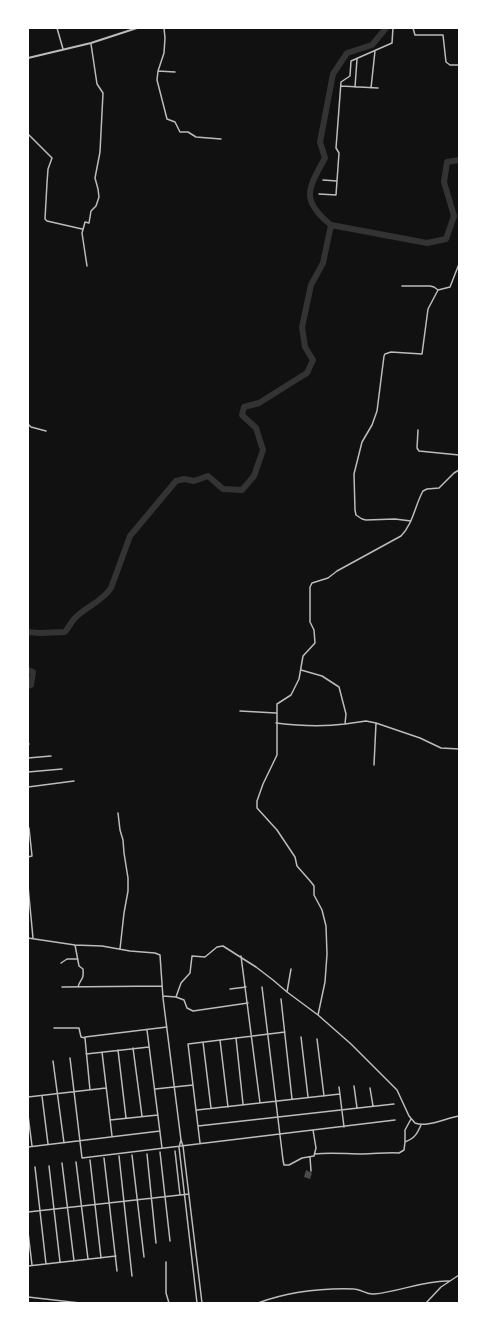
<!DOCTYPE html>
<style>
body{margin:0}
#map{position:relative;width:487px;height:1331px;overflow:hidden;background:#111;font-family:"Work Sans",sans-serif}
canvas{display:block}
.frame{position:absolute;inset:0;border:29px solid #fff;pointer-events:none}
</style>
<div id="map">
<canvas width="487" height="1331"></canvas>
<div class="frame"></div>
</div>
<script>
const g = document.querySelector('canvas').getContext('2d');
g.lineJoin = 'round';
function trace(path, color, width, dash) { g.strokeStyle = color; g.lineWidth = width; g.lineCap = dash ? 'butt' : 'round'; g.setLineDash(dash || []); g.stroke(path); }
function fillPath(path, color) { g.fillStyle = color; g.fill(path, 'evenodd'); }
const river = new Path2D(`
 M386,28L372,45L347,53L333,74L320,142L325,158C308,189 300,200 331,225L427,243L446,239L454,216L444,182L447,162L459,160
 M28,632L40,633L65,632C68,628 71,623 74,619C85,607 102,602 111,588L130,536L176,481L184,479L194,481L208,476L223,489L242,490L254,476L263,450L256,428L242,415L244,407L259,403L294,381L307,373L313,360L305,347L302,327L311,285L323,263L331,225
 M28,670L33,672L31,685L28,686`);
const building = new Path2D(`
 M306,1170L312,1173L310,1179L304,1177Z`);
const minor = new Path2D(`
 M57,28L63,49
 M164,28L165,38L164,53L158,71L157,80L167,119L175,122L180,132H188L196,137L221,139
 M413,28L415,35H443L446,62L450,65H459
 M158,71L175,72
 M341,86L378,88
 M355,87L357,59
 M371,88L375,51
 M28,134L52,158L48,169L47,183L45,219L47,221L82,229
 M323,180L337,181
 M319,194L336,195L339,153L336,148L341,82L350,76L351,61L392,43L393,28
 M87,266L82,233L85,222L89,223L91,211L96,206L99,197L98,189L95,178L100,152L103,93L97,84L91,44
 M402,286H430L434,287L438,290L428,309L422,354L391,352L385,354L384,356L377,411L372,425L362,442L354,474L355,510L356,515L362,519L366,520L395,519L411,521
 M438,290L450,287L459,264
 M28,424L31,427L46,431
 M418,430L417,448L419,451L459,455
 M301,670L322,676L339,687L346,714L345,724L366,721L376,723L420,738L441,748L459,749
 M240,711L276,713
 M276,723C300,726 322,727 345,724
 M28,744H29
 M28,758L51,756
 M374,765L376,723
 M28,772L62,769
 M28,787L74,781
 M118,813L120,830L123,840L124,853L128,878V891L124,913L120,949
 M28,824V828
 M28,857L32,856L29,828
 M28,886L33,938
 M28,938L75,945L102,946L130,951L155,953L160,955L163,998L181,1140L183,1146L202,1303
 M75,945L79,966L83,969C84,981 81,977 78,987
 M241,956L260,1103
 M61,963L67,959H78
 M62,987L162,986
 M262,987L283,1160L284,1165H289L302,1158L314,1156L316,1148L313,1130
 M230,989L246,987
 M287,992L291,969
 M163,996L176,997L184,1000L187,1008L193,1011L248,1003
 M176,997L181,983L190,973L192,956L205,957L217,947L223,946L256,967L273,980L287,992L318,1015L351,1044L397,1090L409,1116L415,1123C426,1128 446,1118 459,1116
 M281,999L292,1099
 M318,1015L325,982L327,954L326,926L322,910L314,895V886L311,882L297,866L295,857L277,830L257,808V801L263,784L277,755V704L291,695L299,679L303,656L315,643L314,630L310,622V587L312,583L328,578L337,571L401,536C413,524 415,505 423,491L427,489L439,488L454,473L459,470
 M54,1028H79L81,1037L85,1038L90,1090
 M147,1030L162,1148
 M85,1037L167,1027
 M301,1037L308,1097
 M236,1038L243,1104
 M317,1039L324,1096
 M220,1040L228,1107
 M203,1042L211,1108
 M133,1048L142,1116
 M118,1050L126,1118
 M102,1052L112,1136
 M86,1054L149,1047
 M70,1058L82,1158L395,1120
 M53,1061L64,1143
 M354,1086L357,1108
 M339,1087L344,1127
 M370,1088L373,1106
 M155,1089L193,1085
 M42,1096L48,1144
 M28,1097L106,1088
 M197,1110L340,1094
 M28,1115L32,1146
 M110,1120L158,1115
 M198,1126L394,1104
 M181,1140L179,1147L197,1303
 M405,1142V1130L411,1119
 M200,1143L188,1044L285,1032
 M28,1147L160,1131
 M175,1151L180,1195
 M160,1152L170,1241
 M147,1154L156,1243
 M315,1154C330,1152 347,1154 362,1154C375,1154 387,1152 399,1153L404,1150L405,1142C415,1138 417,1134 421,1125
 M132,1155L144,1257
 M119,1156L132,1276
 M310,1157L311,1171
 M104,1158L117,1271
 M90,1160L101,1258
 M76,1162L88,1259
 M62,1163L74,1261
 M49,1166L60,1262
 M35,1167L46,1264
 M28,1212L189,1194
 M28,1232L32,1265
 M166,1262V1293L169,1303
 M28,1266L116,1256
 M28,1297L80,1303
 M258,1303C288,1292 322,1288 354,1289C361,1289 367,1295 374,1294C399,1292 424,1280 449,1281
 M426,1303L441,1287L459,1275`);
const tertiary = new Path2D(`
 M28,58L91,43L137,28`);
trace(river, '#333', 6);
fillPath(building, '#4a4a4a');
trace(minor, '#bcbcbc', 1.5);
trace(tertiary, '#bcbcbc', 2);
</script>
